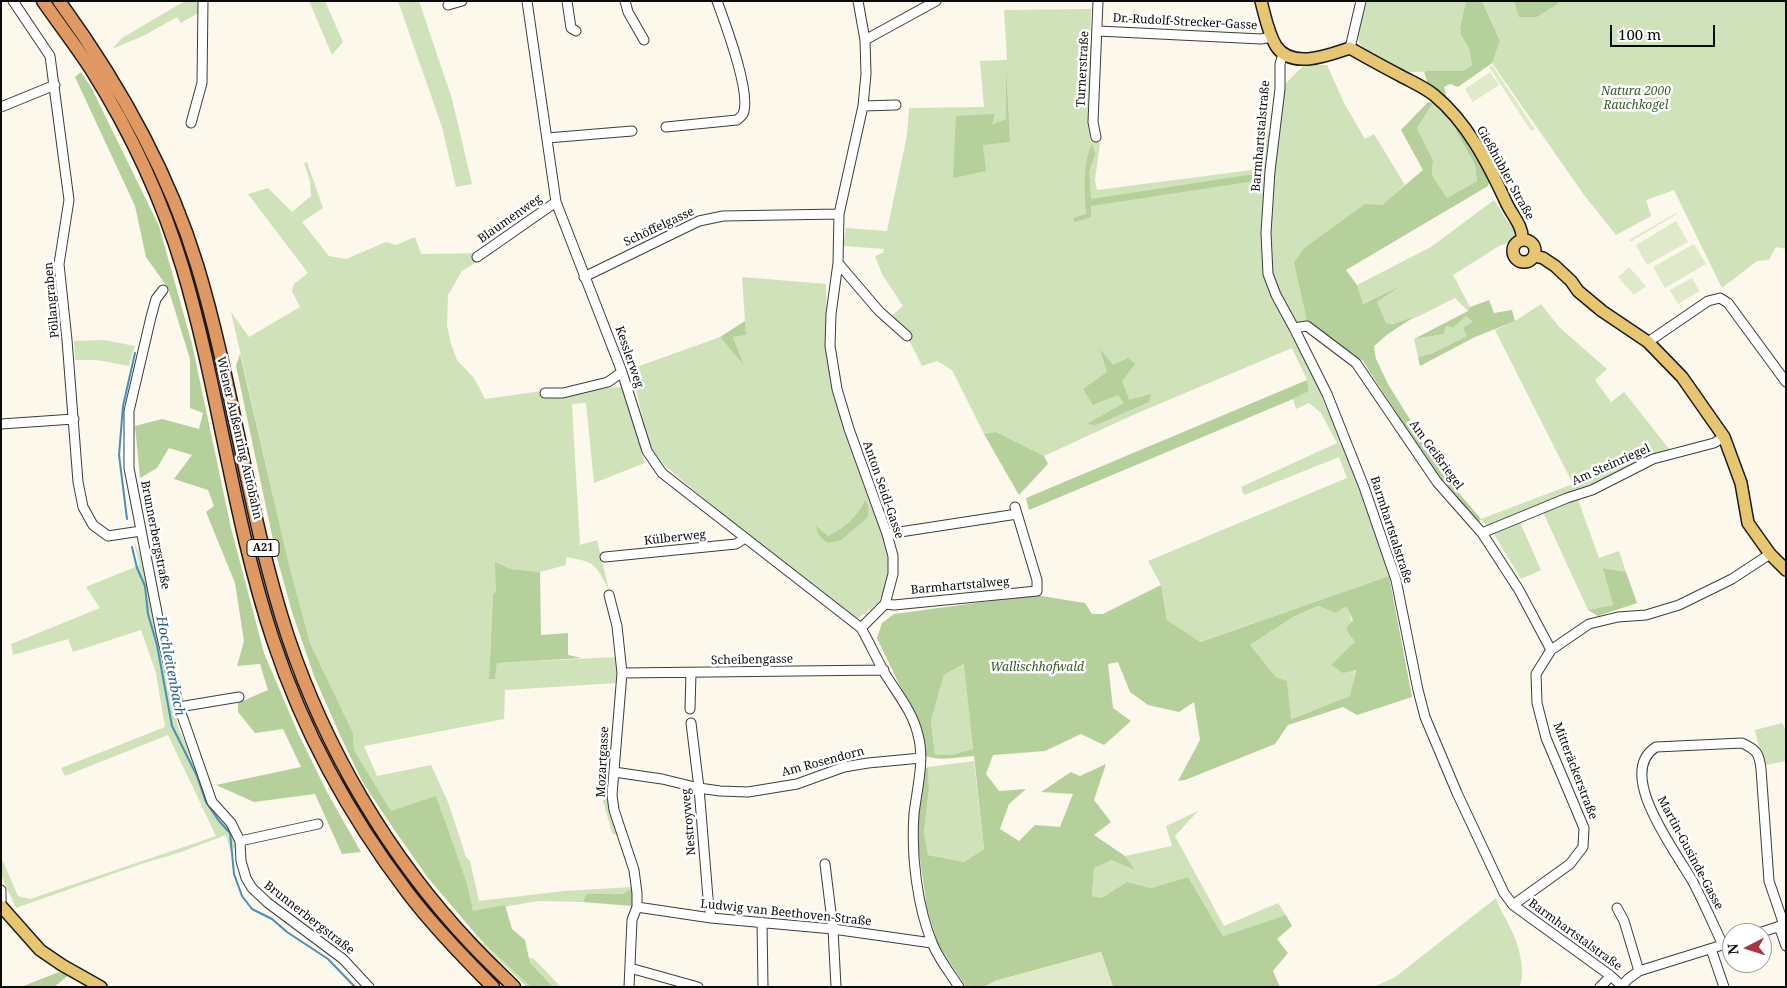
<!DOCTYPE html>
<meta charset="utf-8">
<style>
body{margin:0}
#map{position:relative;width:1787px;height:988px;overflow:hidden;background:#fcf8eb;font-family:"Noto Serif",serif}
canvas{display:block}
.frame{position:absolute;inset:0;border:2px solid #0a0a0a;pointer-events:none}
.north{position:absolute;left:1722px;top:923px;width:50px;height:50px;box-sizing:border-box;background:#fff;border:1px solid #9d9d9d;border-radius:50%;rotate:265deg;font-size:14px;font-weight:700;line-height:20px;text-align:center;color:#0a0a0a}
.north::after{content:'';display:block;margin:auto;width:18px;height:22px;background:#a7363f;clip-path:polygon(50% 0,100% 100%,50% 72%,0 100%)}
.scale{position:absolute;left:1610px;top:25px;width:105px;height:22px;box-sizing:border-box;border:2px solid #0a0a0a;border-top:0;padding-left:6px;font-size:15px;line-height:18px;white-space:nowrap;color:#0a0a0a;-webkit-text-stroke:4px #fff;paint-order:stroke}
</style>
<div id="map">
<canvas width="1787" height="988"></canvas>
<div class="frame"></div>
<div class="north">N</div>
<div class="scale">100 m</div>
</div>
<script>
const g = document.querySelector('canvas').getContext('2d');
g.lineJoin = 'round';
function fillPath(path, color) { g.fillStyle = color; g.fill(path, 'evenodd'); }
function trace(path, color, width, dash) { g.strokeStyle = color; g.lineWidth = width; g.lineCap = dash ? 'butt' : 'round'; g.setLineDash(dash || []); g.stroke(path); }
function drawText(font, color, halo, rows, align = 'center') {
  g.font = font + ' "Noto Serif",serif'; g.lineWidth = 5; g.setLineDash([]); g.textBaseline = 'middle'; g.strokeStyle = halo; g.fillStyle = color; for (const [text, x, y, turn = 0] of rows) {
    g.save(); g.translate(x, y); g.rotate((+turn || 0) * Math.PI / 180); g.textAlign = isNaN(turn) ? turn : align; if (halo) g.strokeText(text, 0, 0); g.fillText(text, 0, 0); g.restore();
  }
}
const green = new Path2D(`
 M185,1H199L200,12L181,23L177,17L145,35L112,49L122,38Z
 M309,1H325L343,42L332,55Z
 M398,1H419L452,99L472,184L456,187L442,127Z
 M1365,1H1466L1460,27L1461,35L1469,49L1472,65L1463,71L1406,72L1364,49L1359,43L1358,36Z
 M1482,1H1514L1520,17H1537L1561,1H1786V249L1776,247L1769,260L1757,261L1722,288L1674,190L1646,200L1651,216L1616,235L1584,195L1492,63L1500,41Z
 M1091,9L1090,40H1096L1092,120L1093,141L1100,143L1095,180L1097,190L1260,169L1261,133L1278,131L1285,84L1304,65H1327L1344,103L1365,139L1374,134L1405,185L1382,205L1294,263L1307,322L1289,332L1312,370L1326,408L1342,439L1369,513L1389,576L1199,642L1167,620L1161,585L1148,561L1347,478L1339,457L1244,495L1241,487L1337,443L1321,413L1309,403L1296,409L1293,399L1309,391L1307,380L1292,348L1133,415L1044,456L996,432L984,434L952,370L937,361L922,366L911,344L890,317L903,306L882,274L875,256L883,253L884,249L843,246L846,228L887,231L907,135L909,108L984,107L980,61L1007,60L1004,10Z
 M1433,103L1458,125L1456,131L1475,165L1477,181L1447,198L1432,175L1433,160L1417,128Z
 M307,162L323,208L302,222L329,256L346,259L386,242L396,245L415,237L421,254L492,253L462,271L448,295L447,326L451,344L457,360L474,378L485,399L542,391L623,387L645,463L594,483L586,403L572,404L580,545L597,540L609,590C595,564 596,562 566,557V565L540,572L510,569L493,595L489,679H495L497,663L616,657L617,683L505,690L504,719L364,746L377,776L431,765L448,802L466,857L470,861L479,901L564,891L633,887L623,894H586L583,902L539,901L473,912L467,883L436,797L391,811L354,750L353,733L310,643L289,566L231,312L249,337L300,307L292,291L294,284L308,273L248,194L268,188L292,212L311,196L310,181L304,163Z
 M1494,200L1508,222L1517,233L1510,242L1499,246L1453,275L1470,307L1468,311L1455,298C1434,308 1410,324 1386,324L1377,302L1396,288L1362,304L1357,285L1431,247Z
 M742,277L826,284L827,350L834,395L889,555V579L878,603L856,620L745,533L664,465L649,445L631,369L720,337L743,363L733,337L746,335Z
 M1541,304L1559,327L1607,369L1595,380L1611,402L1624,392L1670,450L1649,458L1576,494L1599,558L1619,551L1626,572L1604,568L1613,605L1588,610L1542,510L1519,520L1541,570L1521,579L1494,534L1481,519L1573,484L1495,330L1515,321Z
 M1466,315L1474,323L1467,336L1433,353L1418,357L1414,339L1444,334L1446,326L1453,328Z
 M104,340L135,346L129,366L97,360H75L74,341Z
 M133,540L145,566L167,667L169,690L179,730L234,836L235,848L230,850L226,835L178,853L141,864L16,908L1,875V857L18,896L30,899L216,836L168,735L65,776L61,768L165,727L156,673L141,630L73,652L68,639L13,655L11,644L100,608L86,587L140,565Z
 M1346,605C1359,635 1357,665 1351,696L1290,719L1287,681L1276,677L1250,645L1293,617L1318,606L1336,613Z
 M965,664L973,750L952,755H935L931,721L944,675Z
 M1782,723L1786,730V761L1766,765C1763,753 1757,743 1755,730Z
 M974,761L984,849L964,862L928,855L924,832L929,789L928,767Z
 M600,790L607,795L618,836L612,833Z
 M1198,811L1175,836L1224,926L1278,903L1286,915L1223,936L1188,877L1151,888L1127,882L1101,898L1092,896L1094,868L1110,860L1134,869L1125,856L1172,846L1166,826Z
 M1496,898C1501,913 1511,926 1516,941C1520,951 1526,978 1519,987H1373L1394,978Z
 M480,942L534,959L561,987H527Z`);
const forest = new Path2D(`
 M1466,1H1482L1500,41L1492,63L1458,87L1450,84L1444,87L1449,106L1429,87L1424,72L1427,71H1463L1472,65L1469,49L1461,35L1460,27Z
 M1514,1H1558L1559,3L1537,17H1519Z
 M1006,69L1010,142L983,145L986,171L953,178L956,116L995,114L992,125L1006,119Z
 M81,72L91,87L159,226L192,344L231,528L264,653L298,733L328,794L361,852L342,854L315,794L254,802L216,785L301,767L283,729L255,733L238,712V703L268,690L260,664L237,666L244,641L235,583L206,512L214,506L208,490L174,479L192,455L169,448L157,468L140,478L135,426L162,419L199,429L203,413L190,408V359L168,288L146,257L135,206L75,77Z
 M1428,102L1433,103L1417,128L1433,160L1432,175L1447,198L1477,181L1475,165L1456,131L1458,125L1473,148L1489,182L1488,186L1346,270L1357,285L1363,304L1400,286L1377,302L1386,323L1393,324L1414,317L1388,334L1374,346L1376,359L1388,384L1447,479L1481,519L1478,523L1439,479L1363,361L1307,322L1294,263L1303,249L1365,204L1382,205L1423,170L1401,130Z
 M1092,144L1095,154L1089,172L1091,199L1261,173V180L1091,206V217L1075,222L1073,218L1086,214C1085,190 1082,166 1092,144Z
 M1489,300L1494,313L1512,310L1515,321L1475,337L1420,366L1418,357L1433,353L1467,336L1463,328L1473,322L1466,316L1453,328L1446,326L1444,334L1414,339L1468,311L1470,307Z
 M745,321L746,335L733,337L744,365L720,337Z
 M1100,349L1113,365L1128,358L1135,364L1122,381L1129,400L1151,394L1149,402L1096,425L1087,424L1124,403L1118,395L1093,405L1083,389L1107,372Z
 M240,354L289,565L310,643L353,733L354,750L391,811L436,796L467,883L473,911L505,905L512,929L525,940L530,963L553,987H531L480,939L428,878L393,828L362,781L340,735L314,676L292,612L276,554L236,366Z
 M1307,380L1309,391L1293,399L1029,510L1026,498Z
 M996,432L1044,456L1048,464L1019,495L984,434Z
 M865,500L868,505V517L841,540L827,543L818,534L816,526L828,536C843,529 859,516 865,500Z
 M495,562L510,569L540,572L541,635L568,633V655L582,658L497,663L495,679H489L493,594L496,591Z
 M1603,568L1626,572L1637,603L1598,616L1588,610L1613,605Z
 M1389,576L1412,697L1357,715L1343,707L1288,725L1275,744L1185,780L1178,781L1200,740L1194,702L1179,712L1148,705L1130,692L1118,662L1108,664L1113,708L1131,721L1104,745L1081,734L1045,751L993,755L986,774L999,791L1026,789L1009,804L1000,829L1019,841L1035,825L1060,827L1073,794L1041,792L1071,772L1080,776L1106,764L1094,800L1111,822L1094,835L1125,856L1135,870L1111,860L1094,868L1092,896L1101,898L1127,882L1151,888L1188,877L1223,936L1286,915L1292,926L1277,939L1288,953L1273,971L1280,987H1113L1101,952L995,981L984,987H966L938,944L927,909L919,852L918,809L921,772L928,767L929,789L924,832L928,855L964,862L984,849L974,756C957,757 939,762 923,755L920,728L877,638L882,623L894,614L1035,595L1085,603L1092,614H1103L1161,585L1167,620L1200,642ZM1318,606L1336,613L1346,606L1353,620L1346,629L1355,642L1331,665L1343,673L1356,670L1350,696L1291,719L1287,681L1276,677L1250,645L1293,617ZM964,664L973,749L952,755H935L931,721L944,675Z
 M633,887L632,906L583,902L586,894H623Z
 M59,972L69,975L54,987H21Z`);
const pitch = new Path2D(`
 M1492,65L1535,129L1531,131L1489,67Z
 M1490,72L1499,85L1473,102L1465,89Z
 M1676,213L1677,214L1630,242L1629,240Z
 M1676,221L1688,242L1647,265L1636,245Z
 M1694,244L1706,264L1665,288L1653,267Z
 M1629,267L1646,286L1634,295L1618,277Z
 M1692,278L1700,291L1678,304L1670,290Z
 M1101,952L1113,987H984L995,981Z`);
const stream = new Path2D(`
 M127,519L119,455L123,406L135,353
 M132,547L137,568L145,586L148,614L157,645L172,726L197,776L206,802L219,821L230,833L234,874L242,896L252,909L272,919L287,932L328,959L355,987`);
const minor = new Path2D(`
 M13,1L50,56L69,200L59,264L67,340L78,482L83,507L93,525L108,536L141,531
 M527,1L556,202L622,372L647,451L662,473L861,628C869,642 876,657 884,672C896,692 913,712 918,735C925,760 917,788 914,814C911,855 917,907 933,945C939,959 950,973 959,987
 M567,1L571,28L576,31
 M625,1L628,12L644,40
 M858,1L865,40L866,74L863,106L839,214L838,263L831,314L830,346L837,389L849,429L887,534L893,556V574L885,604L861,628
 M448,5L462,1
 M1098,31L1261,39L1272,37
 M865,40L936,1
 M1350,48L1361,1
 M1283,54L1280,64V89L1270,171L1266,233L1268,274L1276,295L1294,328L1327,394L1364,487L1396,580L1418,690L1425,717L1457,793L1504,893L1513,905L1611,976L1623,987
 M863,106L896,105
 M1,107L55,85
 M191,123L202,83L203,1
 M666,127L737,120C739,118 741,117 743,114C752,94 725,23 717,1
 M1096,137L1093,122L1098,1
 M547,138L632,131
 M477,257L556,202
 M838,263L879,311L907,336
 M584,277L699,221L723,216L839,214
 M163,290L156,299L151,317L129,411V468L161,633L179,707L212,802L231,823L240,841L241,861L246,878L252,888L268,903L343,959L369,987
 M1294,328L1307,326L1356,363L1437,482L1482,533L1519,590L1551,650
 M1648,342L1708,301L1720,298L1728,303L1786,382
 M545,393H563L608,382L622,372
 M1,424L74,419
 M1482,533L1567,498L1592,490L1653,459L1714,443L1724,437
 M887,534L1017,514
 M605,557L736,544L745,538
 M609,595L617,626L622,673L612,795L614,810L634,870L637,893V907L632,920L629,987
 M885,604L894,605L1037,591V580L1015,507
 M622,673L884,670
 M179,707L239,697
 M690,709L691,673
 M691,723L699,788L708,898L711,918
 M614,772L662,779L699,788L720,791L748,792L797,784L844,767L868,763L921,758
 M240,841L318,824
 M825,864L833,929L836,987
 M1,890V901
 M1513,905L1570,864L1583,847L1584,828L1546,738L1537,703L1536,674L1551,650L1589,624L1618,617L1646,615L1679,605L1732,579L1770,554
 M637,907L711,918L833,929L932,943
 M1617,908L1624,921L1639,971
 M762,922L763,987
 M1779,926L1786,946
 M1759,933L1786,924
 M1723,945C1713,924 1704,903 1693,882C1677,853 1614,773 1656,747L1742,743C1757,750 1759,753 1761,769L1769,881L1784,925
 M1711,949L1724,987
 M630,968L698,987
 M1622,986L1628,979L1639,971L1732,942
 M1600,987L1611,976`);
const major = new Path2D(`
 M1261,1C1265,16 1268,33 1276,46C1292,70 1329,55 1350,48C1367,58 1384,67 1401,76C1412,82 1424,87 1434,95C1467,122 1488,163 1506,202C1511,214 1524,227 1522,240
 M1513 251a11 11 0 1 1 22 0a11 11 0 1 1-22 0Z
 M1535,256L1543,258L1555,266L1571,281L1578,291L1602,311L1648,342L1682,377L1724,437L1741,483L1748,523L1770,554L1786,570
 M1,906L40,950L62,965L101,987`);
const highway = new Path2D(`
 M43,1C59,24 76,46 91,69C130,131 162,199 183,269C219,391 233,519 273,640C303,731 350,817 408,893C433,926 463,957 493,987
 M59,1C118,82 168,170 197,265C234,387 248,516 288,637C326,750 389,857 471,944C485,959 500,973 514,987`);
const shields = [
 [263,548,32]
];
const shieldNames = [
 ["A21",263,548]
];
const streetNames = [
 ["Dr.-Rudolf-Strecker-Gasse",1185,22,3],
 ["Turnerstraße",1083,69,-87],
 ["Barmhartstalstraße",1261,136,-85],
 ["Gießhübler Straße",1505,173,61],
 ["Blaumenweg",510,219,-35],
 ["Schöffelgasse",659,227,-25],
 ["Pöllangraben",52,300,-95],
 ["Kesslerweg",629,357,71],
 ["Wiener Außenring Autobahn",239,438,77],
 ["Am Geißriegel",1436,455,54],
 ["Am Steinriegel",1611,465,-24],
 ["Anton Seidl-Gasse",883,490,71],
 ["Barmhartstalstraße",1391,530,72],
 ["Brunnerbergstraße",155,535,79],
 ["Külberweg",675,538,-6],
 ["Barmhartstalweg",960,586,-5],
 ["Scheibengasse",752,660,-1],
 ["Mozartgasse",603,762,-87],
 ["Am Rosendorn",823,762,-15],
 ["Mitteräckerstraße",1575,771,69],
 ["Nestroyweg",689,822,-95],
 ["Martin-Gusinde-Gasse",1690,853,62],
 ["Ludwig van Beethoven-Straße",786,913,6],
 ["Brunnerbergstraße",309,918,38],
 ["Barmhartstalstraße",1575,935,36]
];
const parkNames = [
 ["Natura 2000",1636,92],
 ["Rauchkogel",1636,106],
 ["Wallischhofwald",1037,668]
];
const waterNames = [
 ["Hochleitenbach",170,666,79]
];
fillPath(green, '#d0e2b9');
fillPath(forest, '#b5d09b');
fillPath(pitch, '#e0eaca');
trace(stream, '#4790ba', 2);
trace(minor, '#3d3d3d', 11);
trace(major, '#1b1b1b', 14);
trace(highway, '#1b1b1b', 15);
trace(minor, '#fff', 9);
trace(major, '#e6c671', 11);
trace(highway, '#e19964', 12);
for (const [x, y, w] of shields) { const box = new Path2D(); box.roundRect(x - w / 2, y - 8.5, w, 17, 4); g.fillStyle = '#fff'; g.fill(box); trace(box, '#0a0a0a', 1); }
drawText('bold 11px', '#0a0a0a', null, shieldNames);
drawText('12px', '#0a0a0a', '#fff', streetNames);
drawText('italic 12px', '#315924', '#fff', parkNames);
drawText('italic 14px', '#25628b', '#fff', waterNames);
</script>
